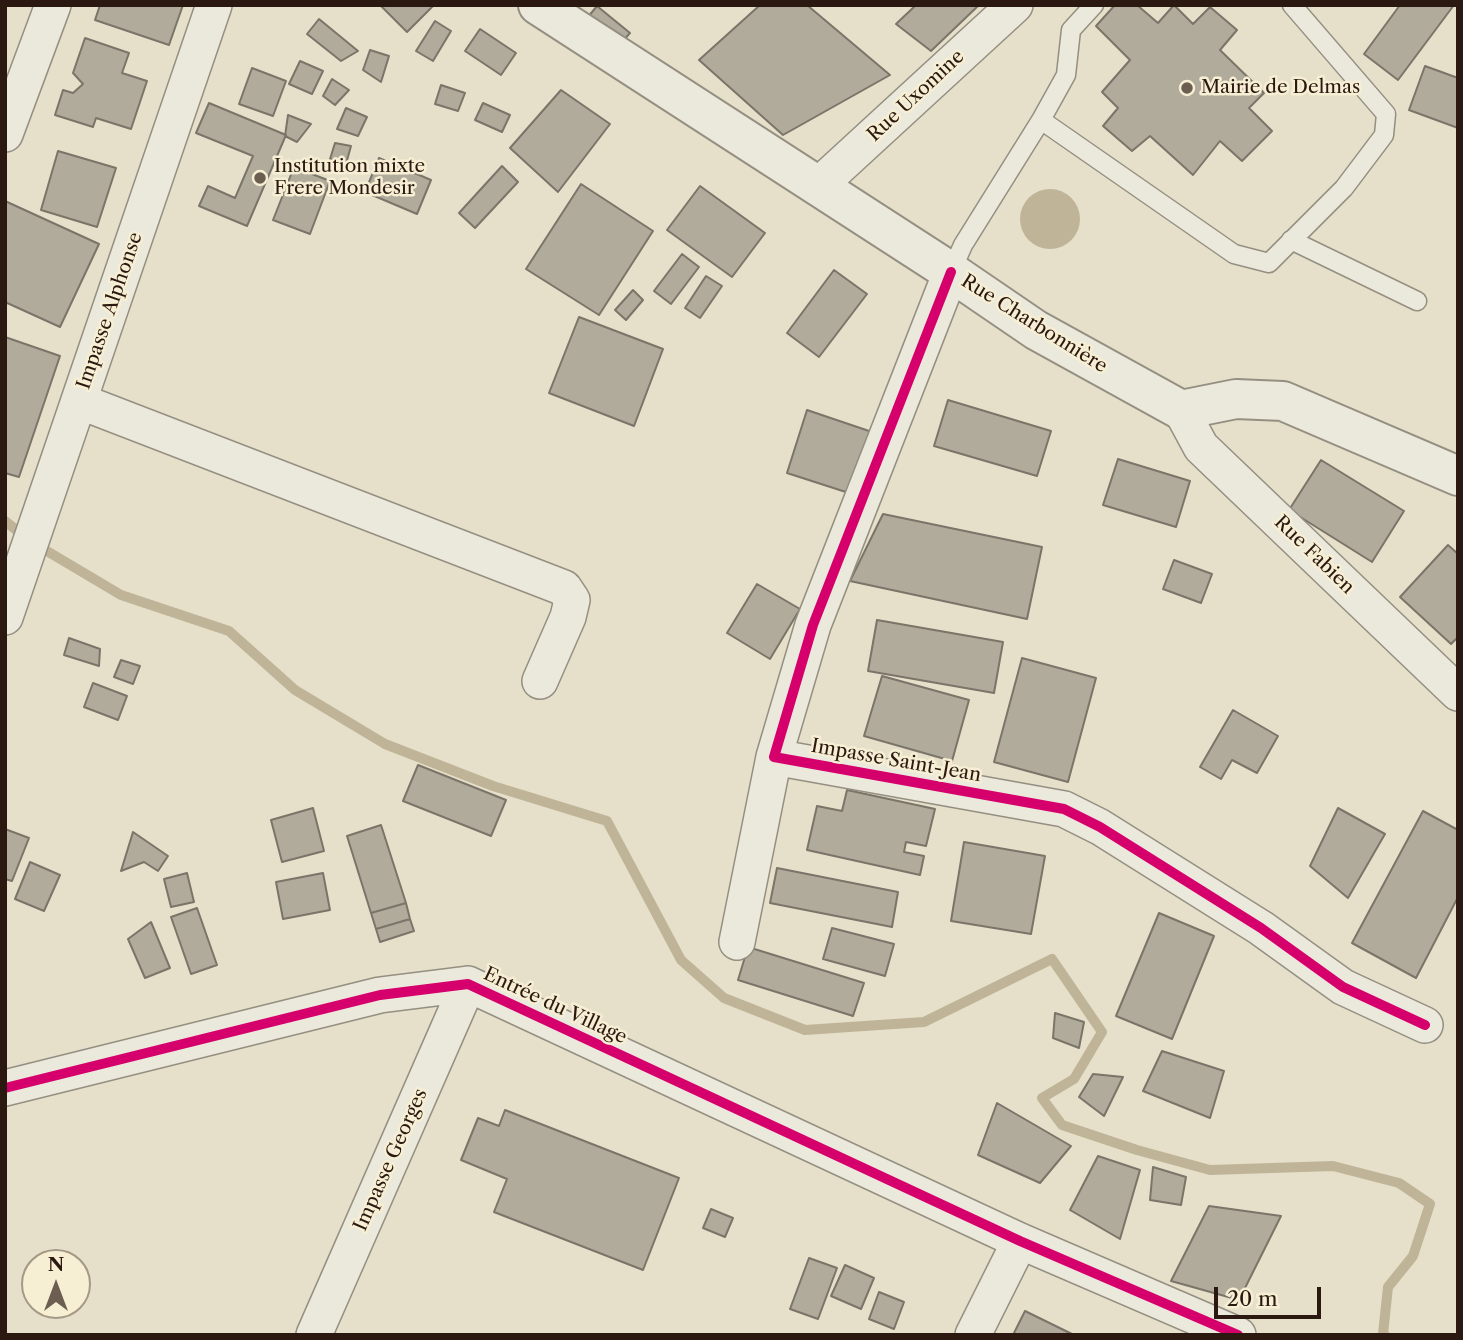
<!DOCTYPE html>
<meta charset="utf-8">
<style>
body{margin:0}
#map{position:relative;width:1463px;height:1340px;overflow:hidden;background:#e6e0ca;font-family:"Libre Caslon Text",serif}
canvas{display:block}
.frame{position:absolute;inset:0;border:7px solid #2b1911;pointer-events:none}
.north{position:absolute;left:21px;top:1249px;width:70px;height:70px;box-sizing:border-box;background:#f7efd4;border:2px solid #a59986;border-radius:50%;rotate:0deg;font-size:19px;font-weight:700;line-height:28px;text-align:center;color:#2b1911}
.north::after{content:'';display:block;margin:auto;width:24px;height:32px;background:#6c5f52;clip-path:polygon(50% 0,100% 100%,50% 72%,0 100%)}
.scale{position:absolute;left:1214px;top:1287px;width:107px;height:32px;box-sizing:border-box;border:4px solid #2b1911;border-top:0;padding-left:9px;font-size:21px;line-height:24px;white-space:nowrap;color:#2b1911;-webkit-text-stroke:5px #f7efd4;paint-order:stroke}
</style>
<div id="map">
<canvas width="1463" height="1340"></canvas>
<div class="frame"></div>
<div class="north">N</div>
<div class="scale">20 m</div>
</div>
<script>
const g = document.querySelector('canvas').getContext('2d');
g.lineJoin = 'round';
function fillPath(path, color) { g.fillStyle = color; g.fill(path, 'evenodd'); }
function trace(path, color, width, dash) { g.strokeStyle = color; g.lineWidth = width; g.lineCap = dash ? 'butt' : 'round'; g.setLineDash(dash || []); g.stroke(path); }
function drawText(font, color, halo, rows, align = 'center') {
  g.font = font + ' "Libre Caslon Text",serif'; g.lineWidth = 5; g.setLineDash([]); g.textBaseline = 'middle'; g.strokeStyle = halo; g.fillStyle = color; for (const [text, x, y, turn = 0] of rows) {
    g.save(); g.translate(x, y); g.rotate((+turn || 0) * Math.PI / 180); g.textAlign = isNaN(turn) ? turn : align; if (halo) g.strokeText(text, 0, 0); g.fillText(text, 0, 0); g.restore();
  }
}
const water = new Path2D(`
 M1020 219a30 30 0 1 1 60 0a30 30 0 1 1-60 0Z`);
const stream = new Path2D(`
 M5,521L30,541L121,595L229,631L295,690L385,744L493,786L607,821L681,960L724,998L805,1030L924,1022L1052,959L1102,1032L1074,1079L1042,1098L1062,1125L1137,1150L1210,1170L1333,1166L1399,1183L1430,1204L1413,1256L1388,1287L1383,1334L1385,1335`);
const building = new Path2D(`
 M100,5H183L169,45L95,20Z
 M380,5H434L407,32Z
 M760,5H807L890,75L783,135L699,60Z
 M916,5H979L931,51L896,24Z
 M1115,5H1137L1158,23L1174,5L1193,24L1210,7L1237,30L1220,50L1264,93L1249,108L1272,131L1242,161L1220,141L1193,175L1150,136L1132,151L1103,126L1118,108L1102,92L1130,60L1096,26Z
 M1400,5H1454L1398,80L1364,54Z
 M597,6L630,33L615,50L583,23Z
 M319,19L358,51L341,61L307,34Z
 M435,21L451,31L433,61L416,51Z
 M480,29L516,53L501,75L465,51Z
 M85,38L129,53L122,73L147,81L131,129L96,118L93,127L55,115L63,90L73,93L83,84L73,73Z
 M370,50L389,56L381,82L363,70Z
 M300,61L323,71L312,94L289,84Z
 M1425,66L1458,78V128L1409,110Z
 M252,68L286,81L273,116L239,104Z
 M332,79L349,90L335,105L323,96Z
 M441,85L465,93L458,111L435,104Z
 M561,90L610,124L558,192L510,148Z
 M209,103L286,135L247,226L199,206L208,186L235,198L253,156L196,133Z
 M483,103L510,115L502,132L475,120Z
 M346,108L367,117L358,136L337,129Z
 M288,115L311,124L297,142L285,136Z
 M335,143L351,146L346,164L330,159Z
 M58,151L116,168L97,227L41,210Z
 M379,158L431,180L417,214L365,192Z
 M502,166L518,182L475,228L459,213Z
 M294,167L330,181L310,234L273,220Z
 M581,184L653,231L599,315L526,269Z
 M700,186L765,233L732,277L667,230Z
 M5,201L99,244L60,327L5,302Z
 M682,254L699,267L671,304L654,291Z
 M834,270L867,294L819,357L787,333Z
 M706,276L722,286L700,318L685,308Z
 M633,290L643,300L626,320L615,310Z
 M579,317L663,349L634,426L549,393Z
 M5,337L60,356L19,477L5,473Z
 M948,400L1051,431L1037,476L934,446Z
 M807,410L872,432L852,494L787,473Z
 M1118,459L1190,481L1176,527L1103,505Z
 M1321,460L1404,511L1372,562L1289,510Z
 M883,514L1042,547L1027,619L850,581Z
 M1448,545L1458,554V637L1451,644L1400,597Z
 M1174,560L1212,574L1201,603L1163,589Z
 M757,584L800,609L770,659L727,633Z
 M877,620L1003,642L994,693L868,671Z
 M69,638L100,649L99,666L64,655Z
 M1022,658L1096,678L1068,782L994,762Z
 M121,660L140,666L133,684L114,677Z
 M882,676L969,700L952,761L864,736Z
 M93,683L127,696L118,720L84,707Z
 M1233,710L1278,736L1257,773L1232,760L1221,779L1200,767Z
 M418,765L506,800L491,836L403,801Z
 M847,790L935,809L926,846L906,842L904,852L924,856L920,875L807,850L817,806L842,811Z
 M313,808L324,851L282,862L271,820Z
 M1338,808L1385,834L1348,898L1310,866Z
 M1423,811L1458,830V897L1416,978L1352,943Z
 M381,825L406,903L371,913L347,836Z
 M5,829L29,838L12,881L5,879Z
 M133,832L168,856L158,871L144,862L121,871Z
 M964,842L1045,856L1031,934L951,921Z
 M30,862L60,875L44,911L15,899Z
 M777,868L898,892L892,927L770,903Z
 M187,873L194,902L171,907L164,879Z
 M323,873L330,910L283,919L276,882Z
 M406,903L410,919L376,929L371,913Z
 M197,908L217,965L191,974L171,917Z
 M1159,913L1214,936L1172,1039L1116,1016Z
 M410,919L414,931L380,942L376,929Z
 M151,922L170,968L145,978L128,939Z
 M832,928L894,944L885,976L823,959Z
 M748,947L864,983L853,1016L738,980Z
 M1055,1013L1084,1022L1079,1048L1053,1038Z
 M1162,1051L1224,1071L1210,1118L1143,1091Z
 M1093,1074L1123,1077L1104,1116L1079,1097Z
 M997,1103L1071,1146L1040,1183L978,1155Z
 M505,1110L679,1178L643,1270L494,1212L507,1179L461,1160L478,1118L499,1126Z
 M1098,1156L1140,1170L1120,1239L1070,1210Z
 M1153,1167L1186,1177L1181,1205L1150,1200Z
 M1209,1206L1281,1216L1239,1300L1171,1281Z
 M711,1209L733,1218L725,1237L703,1228Z
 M809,1258L837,1268L818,1319L790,1309Z
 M845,1265L874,1278L861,1309L831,1296Z
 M879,1292L904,1302L894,1329L869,1319Z
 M1025,1311L1074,1335H1013Z`);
const service = new Path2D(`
 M1041,120L1066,75L1071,30L1094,5
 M1291,240L1417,301
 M951,272L963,245L1041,120L1234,254L1269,263L1344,188L1384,135L1386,114L1292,5`);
const minor = new Path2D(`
 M5,134L53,5
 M817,187L1015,5
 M951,272L813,625L774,757L1064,809L1100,827L1261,928L1343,987L1425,1025
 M79,401L564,588L572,600L568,617L540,681
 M1181,410L1201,447L1458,693
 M5,617L214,5
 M737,942L774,757
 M5,1088L380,995L468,984L1020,1241L1238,1335
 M314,1335L468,984
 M973,1335L1020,1241`);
const tertiary = new Path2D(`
 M538,5L951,272L1036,330L1181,410L1236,399L1283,401L1458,476`);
const cycleway = new Path2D(`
 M951,272L813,625L774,757L1064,809L1100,827L1261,928L1343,987L1425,1025
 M5,1088L380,995L468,984L1020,1241L1238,1335`);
const markers = [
 [1187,88,7,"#6c5f52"],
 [260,178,7,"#6c5f52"]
];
const poiNames = [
 ["Mairie de Delmas",1201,88],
 ["Institution mixte",274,167],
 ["Frere Mondesir",274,189]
];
const streetNames = [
 ["Rue Uxomine",916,96,-43],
 ["Impasse Alphonse",110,311,-71],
 ["Rue Charbonnière",1034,324,32],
 ["Rue Fabien",1314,555,44],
 ["Impasse Saint-Jean",896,761,10],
 ["Entrée du Village",555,1006,25],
 ["Impasse Georges",391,1160,-66]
];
fillPath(water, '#c0b498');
trace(stream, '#c0b498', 10);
fillPath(building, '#b1ab9c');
trace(building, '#7b7469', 2);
trace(service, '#958f82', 21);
trace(minor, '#958f82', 38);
trace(tertiary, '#958f82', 42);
trace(service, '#ebe8dc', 18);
trace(minor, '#ebe8dc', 35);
trace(tertiary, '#ebe8dc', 38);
trace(cycleway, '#d6006c', 10);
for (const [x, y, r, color] of markers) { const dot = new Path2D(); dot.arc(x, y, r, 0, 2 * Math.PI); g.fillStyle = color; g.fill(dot); trace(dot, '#f7efd4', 2.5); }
drawText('19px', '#2b1911', '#f7efd4', poiNames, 'left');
drawText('19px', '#2b1911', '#f7efd4', streetNames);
</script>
